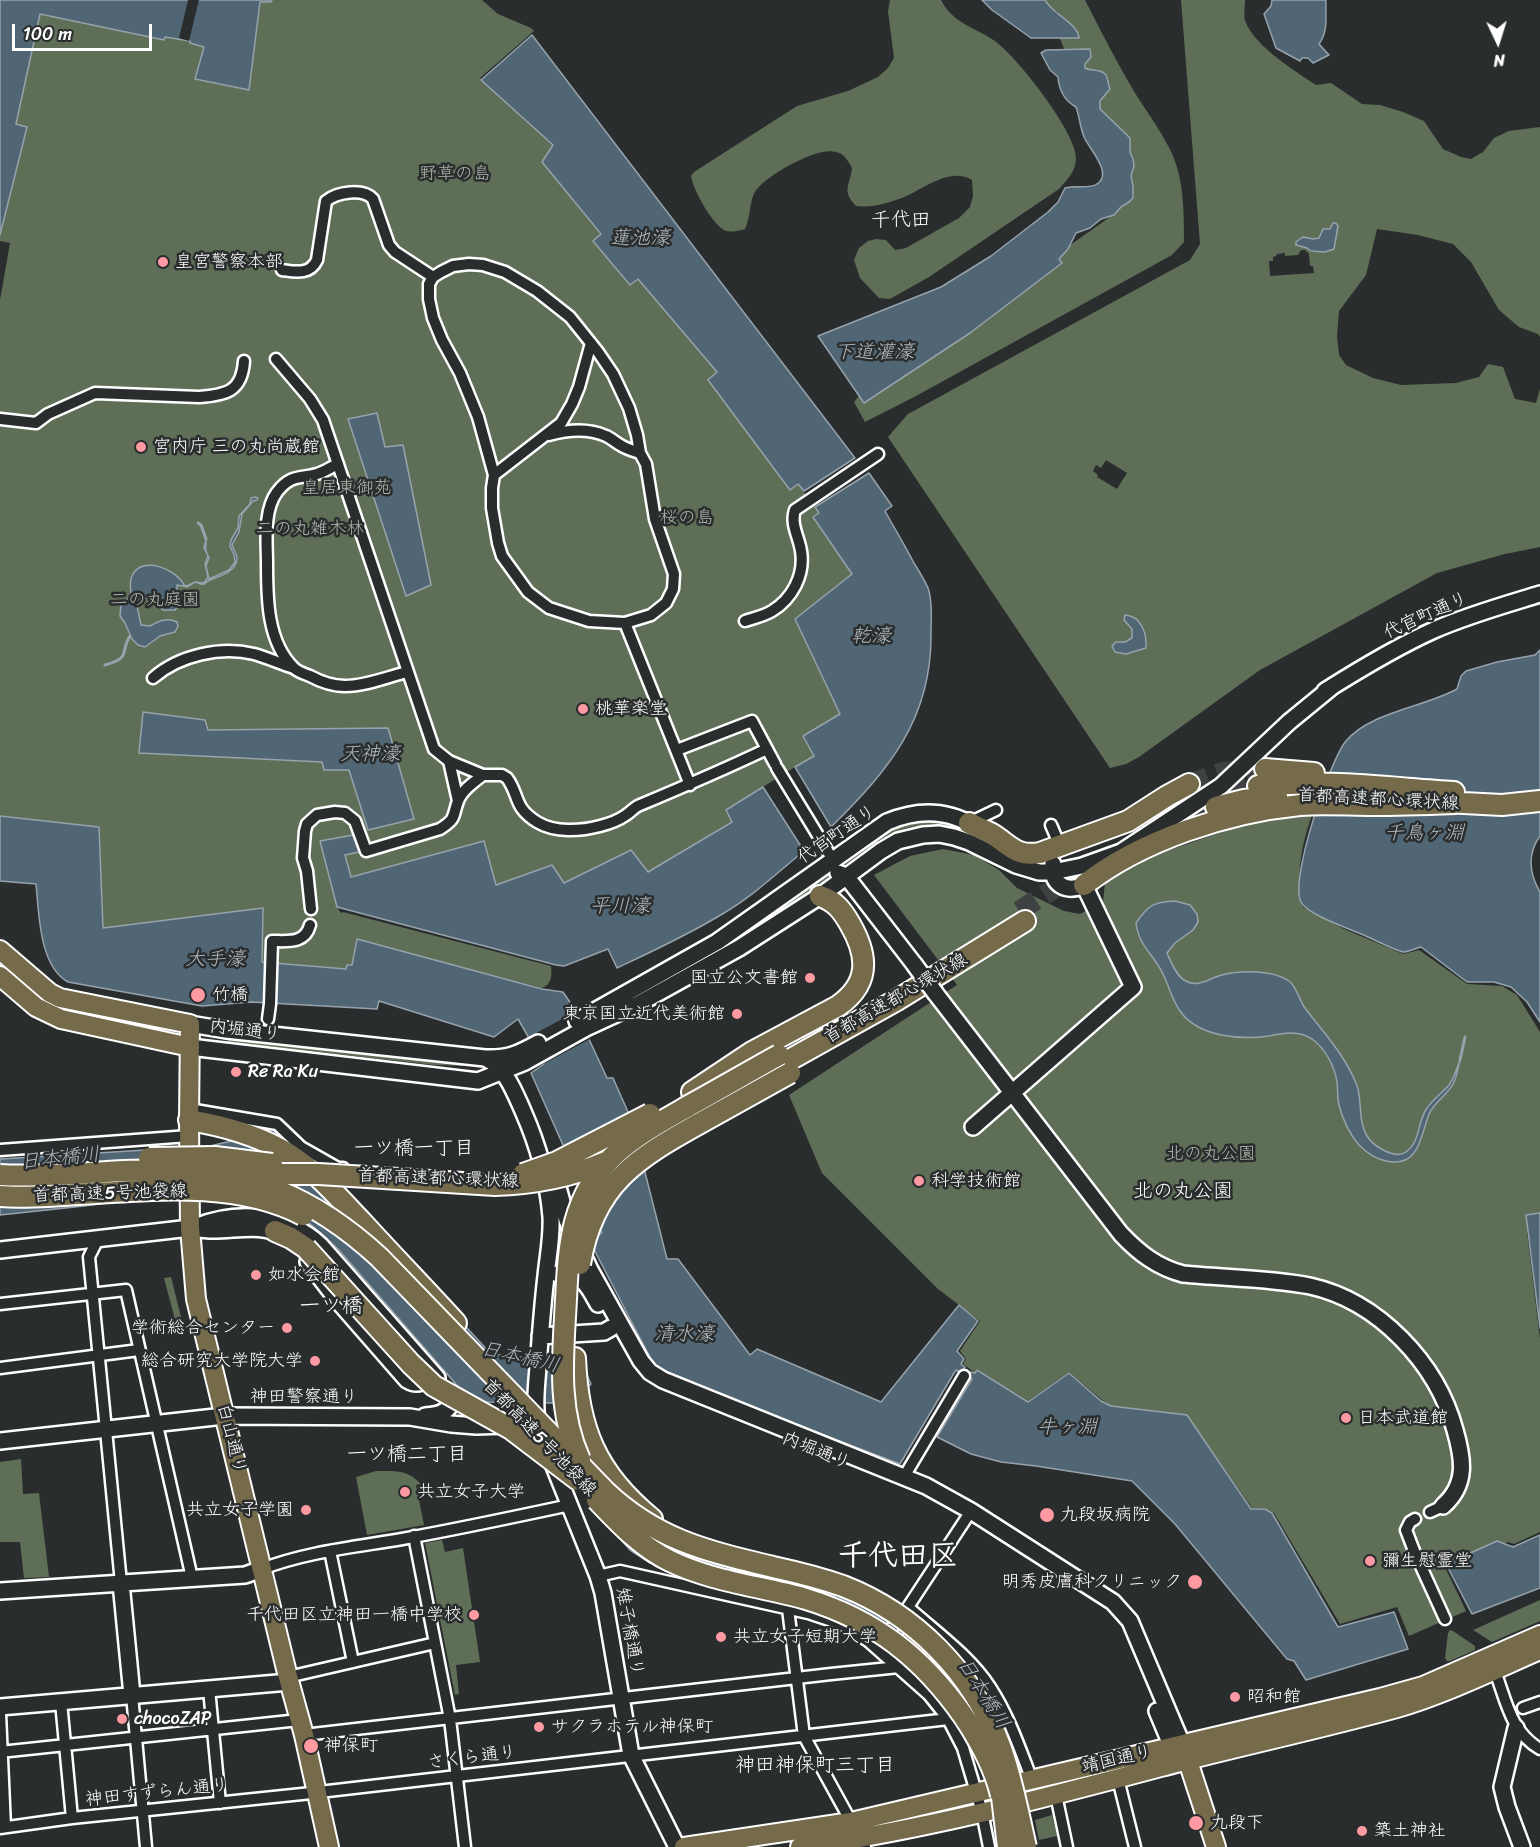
<!DOCTYPE html>
<meta charset="utf-8">
<style>
body{margin:0}
#map{position:relative;width:1540px;height:1847px;overflow:hidden;background:#2a2d2e;font-family:Sriracha,sans-serif}
canvas{display:block}
.north{position:absolute;left:1468px;top:12px;width:60px;height:60px;-webkit-text-stroke:4px #2a2d2e;paint-order:stroke;rotate:176deg;font-size:16px;font-weight:700;line-height:24px;text-align:center;color:#fff}
.north::after{content:'';display:block;margin:auto;width:21px;height:27px;background:#fff;clip-path:polygon(50% 0,100% 100%,50% 72%,0 100%)}
.scale{position:absolute;left:12px;top:24px;width:140px;height:27px;box-sizing:border-box;border:3px solid #fff;border-top:0;padding-left:8px;font-size:18px;line-height:21px;white-space:nowrap;color:#fff;-webkit-text-stroke:4px #2a2d2e;paint-order:stroke}
</style>
<div id="map">
<canvas width="1540" height="1847"></canvas>
<div class="north">N</div>
<div class="scale">100 m</div>
</div>
<script>
const g = document.querySelector('canvas').getContext('2d');
g.lineJoin = 'round';
function fillPath(path, color) { g.fillStyle = color; g.fill(path, 'evenodd'); }
function trace(path, color, width, dash) { g.strokeStyle = color; g.lineWidth = width; g.lineCap = dash ? 'butt' : 'round'; g.setLineDash(dash || []); g.stroke(path); }
function drawText(font, color, halo, rows, align = 'center') {
  g.font = font + ' Sriracha,"Klee One",sans-serif'; g.lineWidth = 5; g.setLineDash([]); g.textBaseline = 'middle'; g.strokeStyle = halo; g.fillStyle = color; for (const [text, x, y, turn = 0] of rows) {
    g.save(); g.translate(x, y); g.rotate((+turn || 0) * Math.PI / 180); g.textAlign = isNaN(turn) ? turn : align; if (halo) g.strokeText(text, 0, 0); g.fillText(text, 0, 0); g.restore();
  }
}
const green = new Path2D(`
 M272,0H482L498,14L531,28L534,31L480,78L554,146L542,162L601,235L594,241L629,285L638,278L717,372L708,380L790,489L798,484L819,513L814,517L852,574L795,619L840,714L804,736L815,756L795,767L726,810L732,821L648,872L631,850L564,883L552,865L496,885L484,841L351,877L345,855L320,841L337,907L341,913L343,912L551,966C552,975 552,984 542,988L356,940L352,966L346,969L262,962L263,908L103,928L99,827L0,816V300L10,243L0,241V235L27,127L15,124L40,14L163,40L164,37L190,41V43L204,47L196,73L197,80L248,90L260,2H271Z
 M890,0H941C952,23 976,28 995,41C1017,57 1076,132 1076,158C1076,171 1067,180 1059,189L929,277L890,299L879,298L860,278L854,260L859,248L868,241L876,239L886,240L895,250L906,248L959,218L970,207L973,196L972,180C950,166 922,190 902,198C888,203 872,208 856,206C841,190 850,186 852,168C848,161 845,154 836,152C818,146 769,174 757,189C749,198 751,217 745,229C739,231 732,232 726,231C713,226 693,190 691,176L694,172L797,106L848,91L878,77L888,68L894,58L888,11Z
 M1041,0H1085C1101,31 1117,63 1135,93C1148,114 1163,133 1173,156C1184,182 1184,214 1184,242L1172,255L916,396L865,422L854,402L862,392L1110,217L1126,199L1056,29L1062,22L1057,11L1042,6Z
 M1181,0H1245C1245,7 1243,17 1246,23C1256,47 1295,71 1316,85L1331,83L1362,104L1380,105L1403,112L1424,121L1443,149L1461,157L1471,159L1483,152L1494,138L1509,131L1540,127V337L1538,334L1519,327L1499,310L1471,262L1453,244L1418,235L1377,229L1366,275L1339,311L1337,336L1339,355L1346,365L1373,378L1401,385L1456,383L1479,377L1488,364L1503,367L1515,399L1536,403L1540,389V547L1505,554L1437,573L1260,670L1139,757L1126,764L1110,768L888,437L908,414L1190,260L1200,244ZM1301,250H1305L1309,254L1310,266H1313L1314,273L1270,276L1269,261H1273V257L1276,256L1277,254L1285,253V256L1298,255ZM1106,460L1127,473L1117,489L1097,477L1098,475L1093,471L1096,465L1101,468Z
 M1312,815C1302,843 1295,876 1303,907L1344,929L1403,954L1419,950L1467,984L1502,986L1517,995L1540,1032V1214L1527,1232L1540,1339V1532L1514,1544L1508,1542L1457,1565L1449,1560L1443,1563L1466,1611L1409,1636L1397,1607L1340,1624L1274,1513L1265,1508H1252L1187,1415L1163,1412L1145,1414L1111,1406L1102,1400L1069,1372L1028,1401L977,1369L974,1372L963,1364L966,1359L960,1351L980,1321L938,1289L822,1173L789,1095L957,985L874,875L910,856L943,849L974,855L999,870L1017,888L1064,911L1080,914L1103,902L1105,882L1138,861L1236,827L1267,820Z
 M917,820C934,820 953,819 965,831C917,817 893,829 854,857H852V854L887,829Z
 M827,876L829,877L750,934L651,988L786,902L803,893Z
 M229,1038L468,1064V1066L435,1065L228,1042Z
 M171,1277L184,1329L178,1331L164,1278Z
 M21,1459L23,1494L39,1493L49,1577L24,1578L20,1542H0V1462Z
 M376,1471C395,1471 407,1469 421,1484L416,1485L424,1525L367,1535L356,1477Z
 M442,1540L445,1552L463,1548L480,1662L456,1665L459,1694L455,1695L425,1543Z
 M1540,1600V1621L1492,1642L1473,1630Z
 M1450,1630L1453,1631L1475,1646V1650L1450,1661H1447L1445,1658L1448,1633Z
 M1052,1815L1057,1836L1039,1840L1035,1820Z`);
const water = new Path2D(`
 M0,0H272L271,2H260L249,90L195,79L204,47L190,43V41L165,37L164,40L40,14L16,124L27,127L0,235Z
 M982,0H1045C1053,15 1078,23 1079,38H1031L992,10Z
 M1272,0H1326C1325,16 1329,30 1319,44L1329,55L1313,63L1308,58H1302L1300,61L1276,48L1264,14L1271,6Z
 M532,35L855,458L804,491L798,484L790,490L708,380L717,372L638,279L630,285L593,241L601,234L542,162L553,145L481,80Z
 M1090,49L1091,57L1085,64V68C1090,71 1101,69 1105,74C1108,77 1108,85 1110,89L1100,101V109L1130,138V152L1133,159L1134,166L1131,176L1133,186V198L1129,202L1121,207L1114,215L1101,219L1090,228L1076,233L1068,249L1059,259L1062,263L970,333L864,403L818,336L941,287L991,256L1048,212L1058,202L1065,188C1075,185 1090,189 1097,184C1113,174 1090,149 1085,139C1080,129 1080,118 1076,107C1065,101 1059,90 1058,77L1050,70L1041,53L1046,50Z
 M1333,223H1336L1338,226L1334,249L1325,252L1311,251L1307,248L1296,245V242L1303,237L1313,239L1319,238L1323,229H1330Z
 M377,413L385,447L403,445L431,585L406,596L348,419Z
 M869,473L892,506L885,511C895,529 905,546 914,563C919,571 924,579 928,588C933,601 931,619 931,633C932,719 889,770 831,827L795,767L814,756L803,736L840,714L795,619L852,574L813,517L819,513L815,507Z
 M255,497L258,498L257,500L253,501L242,514L239,532L232,545C234,551 239,556 236,563C232,574 216,577 208,581C207,581 206,583 204,584C201,585 198,583 195,582L187,587L177,585L178,606L175,610H163L156,603L147,598L138,601L137,606L141,625L150,626C159,621 167,617 177,622L178,626L175,632L160,636L145,647L138,645L132,639L125,623L120,616L121,605L131,596C131,590 129,582 132,576C142,554 177,570 184,585L187,586L195,582L204,583L208,577L205,564L208,556L204,548L206,539V551L209,558L206,566L209,579L229,570L235,562L234,555L230,546L231,540L238,528L239,516L250,504L251,498Z
 M1125,615C1141,616 1147,633 1146,648L1126,654L1115,652L1112,646L1116,642H1125L1132,638V629L1124,620Z
 M1540,650V836C1527,854 1529,873 1540,892V1022L1527,1002L1511,987L1494,982H1467L1421,947C1416,948 1408,952 1403,952C1396,951 1369,937 1361,934C1347,928 1307,914 1301,902C1289,880 1330,760 1346,741C1370,712 1425,707 1457,689L1461,676L1466,671L1497,662L1535,655Z
 M143,712L205,720L208,730L388,728L414,819L368,830L349,770H324L322,762L139,753Z
 M763,787L804,851C778,872 753,896 724,913C690,934 653,951 617,968L608,949L564,966L556,965L337,907L320,841L353,835L359,852L345,855L351,877L484,841L496,885L552,865L564,883L631,850L648,872L732,822L726,810Z
 M0,816L99,827L103,928L263,908L262,962L346,969L347,965H352L357,939L542,989L563,992L576,1011L607,1078H613L632,1121L667,1259H678L750,1355L757,1349L881,1402L959,1305L978,1321L957,1351L964,1359L961,1364L965,1367L961,1373L956,1370L954,1373L900,1464L761,1411L655,1367L588,1238L602,1233L531,1073L544,1064L518,1019L494,1037L379,1001L377,1009L251,1002L202,1006L68,982C39,966 39,913 36,884L0,881Z
 M1175,901L1190,905L1197,914L1198,922L1193,930L1175,943L1167,953C1171,962 1176,975 1184,980C1198,989 1209,978 1222,975C1241,970 1273,970 1289,981C1297,987 1299,1000 1305,1008C1323,1032 1344,1054 1356,1083C1363,1098 1357,1119 1367,1136C1373,1146 1395,1160 1406,1152C1421,1141 1417,1122 1427,1108C1433,1099 1442,1093 1449,1085C1454,1078 1457,1068 1460,1060C1458,1067 1457,1076 1454,1082C1449,1094 1434,1102 1429,1114C1420,1138 1419,1168 1386,1161C1375,1159 1367,1153 1359,1145C1349,1133 1343,1121 1339,1105C1337,1098 1338,1090 1337,1082C1335,1067 1325,1048 1312,1039C1298,1030 1284,1033 1269,1036C1240,1040 1198,1037 1180,1011C1172,1000 1169,986 1163,974C1153,953 1139,947 1136,923C1148,905 1154,902 1175,901Z
 M265,1128L273,1129L284,1138L366,1218L491,1354L582,1364L591,1384L585,1390L598,1433L613,1463L630,1502L648,1518L683,1531L813,1571L938,1643L988,1782L979,1758L956,1716L887,1641L801,1601L650,1563L630,1550L600,1515L556,1403L486,1402L478,1400L462,1391L338,1249L308,1222L237,1196L143,1198L84,1206L0,1215V1159L210,1146L235,1140Z
 M1540,1213V1328L1526,1215Z
 M977,1370L1028,1402L1069,1373L1101,1401L1111,1406L1187,1415L1251,1509H1265L1272,1513L1338,1627L1394,1612L1408,1649L1306,1680L1294,1661L1287,1659L1175,1524L1132,1481L1036,1466L1001,1462L971,1454L937,1437L972,1379L968,1376L971,1372L975,1373Z
 M1540,1535V1588L1472,1614L1446,1564L1497,1541L1513,1547Z`);
const pier = new Path2D(`
 M188,0H199L189,41L179,38Z
 M577,1011L592,1038L530,1071L540,1063L525,1039Z`);
const stream = new Path2D(`
 M198,523L201,525L206,539
 M105,665C133,657 119,652 130,636
 M1460,1060L1465,1037`);
const highwayTunnel = new Path2D(`
 M1189,784L1222,772L1265,769
 M1200,800L1247,787
 M1161,832L1192,816L1216,807
 M1019,911L1098,861`);
const street = new Path2D(`
 M282,270C296,272 310,275 317,260L326,201C337,192 363,188 373,199L389,245L395,252L433,277
 M276,359L310,399L323,420L434,749L449,761L458,801
 M0,419L36,423L48,414L95,393L199,397C227,395 242,391 244,361
 M549,435C567,430 588,428 606,436C611,438 616,443 622,446C627,449 634,451 640,453
 M338,464C331,467 324,472 317,474C299,479 291,474 277,492C263,511 267,542 267,564C267,598 267,642 294,668C298,672 305,674 310,676C321,682 333,686 345,686C366,686 387,677 407,672
 M494,475L561,423L572,404L579,387L591,343
 M745,621C754,618 764,616 772,611C792,599 805,575 801,551C799,537 790,524 795,510L878,454
 M625,623L589,621L549,608L528,592L502,556L498,543L492,508V488L494,475L478,417L460,373L442,340L433,318L429,299V284L433,277L441,272L453,266L469,264L483,265L505,272L537,291L570,317L598,352L613,374L629,408L637,435L640,453L646,464L655,519L674,574L673,589L666,603L651,615L625,623L690,785
 M153,678C179,655 221,646 254,654C268,658 281,664 294,668
 M677,750L752,721L775,764
 M449,761L483,775H502L507,778C520,796 513,807 537,822C555,833 581,831 600,826C608,824 619,820 626,815C631,812 634,807 640,805C683,787 725,769 767,749
 M777,768L833,860
 M969,823L996,810
 M1051,825L1060,846
 M311,909L307,871L303,858L305,831L307,824L317,815L335,812L345,813L355,821L366,851L440,829C457,818 452,817 458,801C462,790 474,782 483,775
 M268,1019L270,1004L272,941C288,941 305,944 310,925
 M189,1109L277,1124L301,1147L338,1168H343
 M0,1150L189,1136
 M98,1239L89,1257L121,1583
 M0,1304L126,1290L192,1578
 M0,1368L139,1350
 M908,1470L964,1376
 M1430,1512L1443,1506
 M1415,1519L1410,1522L1406,1530L1416,1556
 M414,1536L450,1719L465,1847
 M330,1551L353,1662
 M1419,1562L1445,1619
 M262,1569C306,1552 355,1547 402,1539C458,1529 514,1517 570,1505
 M598,1576L620,1571L808,1613L841,1624L868,1641L929,1695L948,1719L963,1748L982,1812L989,1847
 M908,1607C936,1632 970,1656 990,1687C1009,1716 1020,1749 1032,1780
 M788,1609L804,1736L865,1847
 M884,1638L908,1607L971,1511
 M1493,1666C1506,1698 1509,1731 1540,1749
 M288,1677L435,1643
 M209,1689L220,1803
 M132,1695L146,1847
 M61,1702L72,1818
 M1523,1708L1540,1702
 M0,1713L5,1827
 M304,1735L831,1674L899,1667
 M0,1752L299,1720
 M1118,1779L1135,1847
 M1056,1795L1067,1847
 M0,1828L72,1818L302,1794L948,1719`);
const secondary = new Path2D(`
 M1325,691C1360,669 1396,647 1434,630C1468,615 1504,605 1540,594
 M838,873L846,876L914,964
 M936,994L1121,1234C1139,1253 1157,1267 1183,1274C1223,1278 1270,1278 1310,1286C1378,1301 1437,1363 1455,1430C1463,1458 1468,1484 1443,1506
 M577,1021L717,942L887,822C918,809 950,809 978,829
 M190,1024L226,1030L485,1058C506,1068 514,1091 523,1111C538,1145 548,1180 551,1217C552,1237 548,1256 546,1276C543,1301 541,1327 539,1353C538,1376 533,1403 538,1426
 M190,1047L478,1081L525,1062L586,1028L638,1004L739,948L820,896L881,851L898,841L923,835L939,834L954,837L969,842L1016,865L1039,872H1053L1082,866L1121,852L1221,786L1289,722L1333,686
 M485,1058C508,1059 518,1054 538,1043
 M973,1127L1133,987L1084,885C1066,893 1051,885 1053,864
 M553,1169L567,1220L590,1270L641,1361L650,1372L663,1380L926,1486L971,1511L1113,1602L1130,1621L1182,1744
 M195,1227C237,1210 287,1213 321,1246L437,1378
 M0,1250L190,1228C198,1229 206,1230 214,1230C238,1230 262,1223 284,1236
 M308,1262L338,1301L407,1380C417,1386 427,1383 430,1372
 M558,1274C584,1276 586,1282 598,1304
 M540,1336L604,1332L611,1328
 M425,1416C440,1415 455,1411 450,1393
 M0,1441L224,1416L410,1417L451,1424L476,1426L537,1424
 M551,1459L598,1576L603,1593L631,1755L677,1847
 M121,1583L132,1695
 M0,1591L245,1575L262,1569
 M0,1707L289,1682
 M1157,1711L1172,1747
 M1516,1728L1502,1787L1507,1807L1522,1847`);
const primary = new Path2D(`
 M0,950L50,993L60,998L190,1024L189,1120L190,1228L196,1299L288,1677L304,1735L329,1847
 M0,976L36,1007L61,1019L190,1047
 M1184,1749L1216,1847
 M684,1847L851,1822L1380,1698L1423,1686L1540,1635
 M800,1847C927,1830 1052,1796 1176,1763C1250,1744 1324,1728 1397,1708C1445,1694 1494,1670 1540,1650`);
const highway = new Path2D(`
 M1265,769L1314,773
 M1258,786C1323,779 1389,788 1454,792
 M1444,802L1502,805L1540,801
 M1216,807L1244,800L1277,796
 M969,823C977,827 985,830 992,834C1011,846 1016,857 1040,853L1128,821L1167,796L1189,784
 M1084,885C1141,840 1228,812 1300,805C1324,803 1349,805 1373,805C1400,805 1428,804 1455,803
 M784,1063L897,1000L1025,921
 M692,1092L752,1052L838,1006C871,983 868,955 850,924C842,910 835,901 820,896
 M189,1120C219,1125 253,1134 280,1149C312,1166 337,1196 362,1222C393,1256 425,1289 456,1323
 M275,1231L291,1238L306,1248
 M575,1358C578,1429 596,1473 652,1519
 M912,1641C938,1665 962,1692 978,1725`);
const secondaryBridge = new Path2D(`
 M914,964L936,994`);
const highwayBridge = new Path2D(`
 M149,1158L215,1157L272,1164
 M247,1174H319L495,1185C534,1184 570,1177 606,1162
 M523,1174L557,1162L650,1114
 M0,1175C53,1178 107,1170 160,1170C248,1169 315,1198 379,1257L606,1492C657,1540 707,1551 773,1567C796,1572 820,1578 843,1586C915,1614 973,1673 1000,1746C1012,1778 1018,1813 1026,1847
 M0,1196C21,1198 43,1196 64,1195C143,1191 231,1178 303,1215
 M306,1248L411,1364L434,1386L511,1429L578,1480
 M580,1264C593,1184 637,1158 702,1122C732,1105 761,1089 790,1073
 M580,1460C559,1414 562,1366 565,1317C567,1286 567,1253 575,1222C593,1156 638,1135 692,1104C721,1088 750,1071 779,1055
 M597,1500C619,1523 641,1547 670,1561C713,1582 761,1586 806,1599C875,1620 923,1658 964,1717C980,1741 994,1766 1001,1795
 M1002,1797L1008,1847`);
const markers = [
 [163,262,6,"#ff9aa2"],
 [141,447,6,"#ff9aa2"],
 [583,709,6,"#ff9aa2"],
 [810,978,6,"#ff9aa2"],
 [198,995,8,"#ff9aa2"],
 [737,1014,6,"#ff9aa2"],
 [236,1072,6,"#ff9aa2"],
 [919,1181,6,"#ff9aa2"],
 [256,1275,6,"#ff9aa2"],
 [287,1328,6,"#ff9aa2"],
 [315,1361,6,"#ff9aa2"],
 [1346,1418,6,"#ff9aa2"],
 [405,1492,6,"#ff9aa2"],
 [306,1510,6,"#ff9aa2"],
 [1047,1515,8,"#ff9aa2"],
 [1370,1561,6,"#ff9aa2"],
 [1195,1582,8,"#ff9aa2"],
 [474,1615,6,"#ff9aa2"],
 [721,1637,6,"#ff9aa2"],
 [1235,1697,6,"#ff9aa2"],
 [122,1719,6,"#ff9aa2"],
 [539,1727,6,"#ff9aa2"],
 [311,1746,8,"#ff9aa2"],
 [1196,1823,8,"#ff9aa2"],
 [1362,1831,6,"#ff9aa2"]
];
const parkNames = [
 ["野草の島",455,174],
 ["皇居東御苑",347,488],
 ["桜の島",687,518],
 ["二の丸雑木林",310,529],
 ["二の丸庭園",155,600],
 ["北の丸公園",1211,1154]
];
const poiNames = [
 ["皇宮警察本部",175,262],
 ["宮内庁 三の丸尚蔵館",153,447],
 ["桃華楽堂",595,709],
 ["国立公文書館",798,978,"right"],
 ["竹橋",212,995],
 ["東京国立近代美術館",725,1014,"right"],
 ["Re Ra Ku",248,1072],
 ["科学技術館",931,1181],
 ["如水会館",268,1275],
 ["学術総合センター",275,1328,"right"],
 ["総合研究大学院大学",303,1361,"right"],
 ["日本武道館",1358,1418],
 ["共立女子大学",417,1492],
 ["共立女子学園",294,1510,"right"],
 ["九段坂病院",1060,1515],
 ["彌生慰霊堂",1382,1561],
 ["明秀皮膚科クリニック",1182,1582,"right"],
 ["千代田区立神田一橋中学校",462,1615,"right"],
 ["共立女子短期大学",733,1637],
 ["昭和館",1247,1697],
 ["chocoZAP",134,1719],
 ["サクラホテル神保町",551,1727],
 ["神保町",324,1746],
 ["九段下",1210,1823],
 ["築土神社",1374,1831]
];
const streetNames = [
 ["代官町通り",1426,616,-24],
 ["首都高速都心環状線",1378,800,3],
 ["代官町通り",837,835,-34],
 ["首都高速都心環状線",896,999,-30],
 ["内堀通り",245,1031,7],
 ["首都高速都心環状線",438,1179,2],
 ["首都高速5号池袋線",110,1194,-2],
 ["神田警察通り",304,1397],
 ["首都高速5号池袋線",539,1438,46],
 ["白山通り",231,1439,76],
 ["内堀通り",816,1451,22],
 ["雉子橋通り",629,1632,80],
 ["さくら通り",472,1758,-7],
 ["靖国通り",1117,1760,-13],
 ["神田すずらん通り",157,1793,-6]
];
const neighbourhoodNames = [
 ["千代田",901,221],
 ["一ツ橋一丁目",414,1149],
 ["北の丸公園",1183,1192],
 ["一ツ橋二丁目",407,1455],
 ["神田神保町三丁目",815,1766]
];
const waterNames = [
 ["蓮池濠",640,239],
 ["下道灌濠",874,353],
 ["乾濠",871,637],
 ["天神濠",370,755],
 ["千鳥ヶ淵",1424,834],
 ["平川濠",620,907],
 ["大手濠",215,960],
 ["日本橋川",60,1159,-6],
 ["清水濠",684,1335],
 ["日本橋川",520,1358,13],
 ["牛ヶ淵",1067,1428],
 ["日本橋川",983,1694,58]
];
const quarterNames = [
 ["一ツ橋",331,1307]
];
const townNames = [
 ["千代田区",898,1557]
];
fillPath(green, '#5f6f57');
fillPath(water, '#516675');
trace(water, '#97a3ac', 1.5);
fillPath(pier, '#2a2d2e');
trace(stream, '#97a3ac', 3);
trace(highwayTunnel, '#3f4243', 20, [20, 10]);
trace(street, '#fff', 15);
trace(secondary, '#fff', 20);
trace(primary, '#fff', 22);
trace(highway, '#fff', 24);
trace(street, '#2a2d2e', 10);
trace(secondary, '#2a2d2e', 15);
trace(primary, '#756b4b', 18);
trace(highway, '#756b4b', 20);
trace(secondaryBridge, '#fff', 20, []);
trace(highwayBridge, '#fff', 24, []);
trace(secondaryBridge, '#2a2d2e', 15);
trace(highwayBridge, '#756b4b', 20);
for (const [x, y, r, color] of markers) { const dot = new Path2D(); dot.arc(x, y, r, 0, 2 * Math.PI); g.fillStyle = color; g.fill(dot); trace(dot, '#2a2d2e', 2); }
drawText('18px', '#afb7ab', '#2a2d2e', parkNames);
drawText('18px', '#fff', '#2a2d2e', poiNames, 'left');
drawText('18px', '#fff', '#2a2d2e', streetNames);
drawText('20px', '#fff', '#2a2d2e', neighbourhoodNames);
drawText('italic 20px', '#b1bac1', '#2a2d2e', waterNames);
drawText('21px', '#fff', '#2a2d2e', quarterNames);
drawText('bold 30px', '#fff', '#2a2d2e', townNames);
</script>
